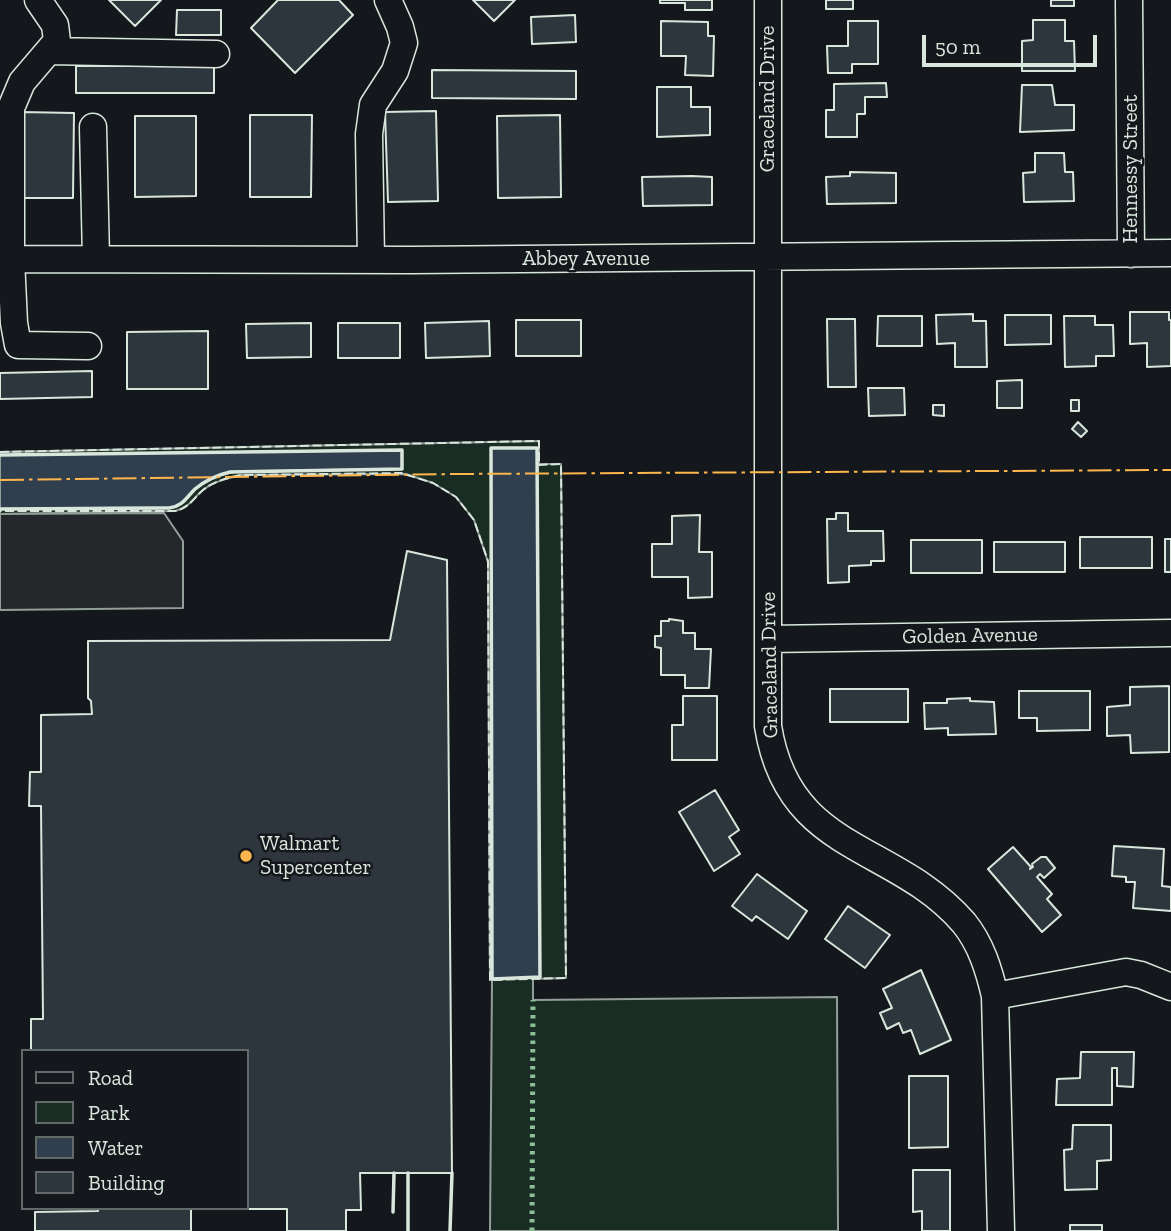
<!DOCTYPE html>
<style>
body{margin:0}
#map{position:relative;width:1171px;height:1231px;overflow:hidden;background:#14181c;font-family:"Zilla Slab",serif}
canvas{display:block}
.legend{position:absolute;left:21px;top:1049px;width:228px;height:161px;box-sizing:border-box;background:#14181c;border:2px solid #626a69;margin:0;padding:9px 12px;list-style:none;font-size:21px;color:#d8e6dc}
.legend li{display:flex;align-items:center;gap:14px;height:35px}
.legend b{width:35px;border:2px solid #626a69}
.scale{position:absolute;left:922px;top:35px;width:175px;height:32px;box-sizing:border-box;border:4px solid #d8e6dc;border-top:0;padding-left:9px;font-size:21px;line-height:24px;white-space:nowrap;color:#d8e6dc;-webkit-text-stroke:5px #14181c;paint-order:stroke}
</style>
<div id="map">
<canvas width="1171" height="1231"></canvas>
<ul class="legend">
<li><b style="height:9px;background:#14181c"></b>Road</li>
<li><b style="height:19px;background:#1a2d24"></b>Park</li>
<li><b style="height:19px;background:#2f3f4d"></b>Water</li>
<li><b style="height:19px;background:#2c363c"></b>Building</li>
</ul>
<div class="scale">50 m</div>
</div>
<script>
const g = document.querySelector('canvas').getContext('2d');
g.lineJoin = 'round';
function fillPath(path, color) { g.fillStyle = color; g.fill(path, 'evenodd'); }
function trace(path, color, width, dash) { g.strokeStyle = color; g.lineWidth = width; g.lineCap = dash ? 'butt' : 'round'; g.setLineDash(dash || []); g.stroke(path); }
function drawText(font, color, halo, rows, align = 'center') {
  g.font = font + ' "Zilla Slab",serif'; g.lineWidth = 5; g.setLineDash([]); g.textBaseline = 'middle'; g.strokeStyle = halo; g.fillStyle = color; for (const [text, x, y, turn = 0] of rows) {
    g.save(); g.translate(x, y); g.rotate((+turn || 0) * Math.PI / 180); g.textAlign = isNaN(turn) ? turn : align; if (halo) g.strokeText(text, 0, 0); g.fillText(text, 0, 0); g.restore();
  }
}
const green = new Path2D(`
 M539,441V464H561L566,978L533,979V1000L837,997L838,1231H490L492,980H490L488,562L474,520L456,497L433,483L406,474L241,475C227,479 214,481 203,490C193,498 189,508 175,511L0,514V509L175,507C185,503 188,495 196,489C210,477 224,473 242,471L402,468V450L0,455V452ZM537,448L540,976L492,978L491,449Z`);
const parking = new Path2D(`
 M164,513L183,541V608L0,610V514Z`);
const water = new Path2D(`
 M491,448H537L540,977L492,979Z
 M402,450V469L242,471C223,473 206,478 192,492C186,498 183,504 175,507L0,509V455Z`);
const building = new Path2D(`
 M109,0H161L135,26Z
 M278,0H339L353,15L295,73L251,28Z
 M473,0H515L494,21Z
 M660,0H712V10H685V3H660Z
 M826,0H853V9H826Z
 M1051,0H1074V6H1051Z
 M177,10H221V35H176Z
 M575,15L576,42L532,44L531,17Z
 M1033,20H1065V41H1074L1075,71H1022V41L1033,40Z
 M661,21L708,22V36H714L713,76L685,75L686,56H661Z
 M848,21H878V64H852V73H828L827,46H848Z
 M76,66H214V93H76Z
 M432,70L576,71V99L432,98Z
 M886,83L887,97H865V114H857V137H826V110H834V84Z
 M1022,85H1052L1055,105H1074V130L1020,132Z
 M657,87H691V107H710V135L657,137Z
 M436,111L438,201L388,202L385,112Z
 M21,112L74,113L73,198H22Z
 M250,115H312L311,197H250Z
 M560,115L561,197L498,198L497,116Z
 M135,116H196V196L135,197Z
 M1035,153H1064L1065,172H1073L1074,201L1024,202L1023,173L1035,172Z
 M850,172L896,173V203L827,204L826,177L850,176Z
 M692,176L712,177V205L643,206L642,177Z
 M1130,312H1169V320H1171V366L1147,367V343L1130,344Z
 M973,314V321H986L987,367H955V343L937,344L936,315Z
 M1005,315H1051V344L1005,345Z
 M878,316H922V346H877Z
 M1064,316H1095V325H1113L1114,356H1096V366L1065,367Z
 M827,319H855L856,387H828Z
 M516,320H581V356H516Z
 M489,321L490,356L426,358L425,323Z
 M311,323V357L247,358L246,324Z
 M338,323H400V358H338Z
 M208,331V389H127V332Z
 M92,371V397L0,399V373Z
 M1022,380V408H997V381Z
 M868,388H904L905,415L869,416Z
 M1071,400H1079V411H1071Z
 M933,405H944V416L933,415Z
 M1078,422L1087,431L1081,437L1072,429Z
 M836,513H848V531H883L884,561H871V565L849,566V582L828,583L827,519H836Z
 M700,515L699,552H712V597L688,598V577H652V544H672V516Z
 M1080,537H1152V568H1080Z
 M1165,539H1171V572H1165Z
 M911,540H982V573H911Z
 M994,542H1065V572H994Z
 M407,551L447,560L452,1173H360L361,1210H346V1231H287V1209H191V1231H35V1212L98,1211V1208H247V1051H31V1019H43L41,806H29L30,772H41V715L92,714L91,701L88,698V641L390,640Z
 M669,619L683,621V633H695V649H711L709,688H685V675H661V648L655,647V636H661V621H669Z
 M1169,686V752L1131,753L1130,735L1107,736V707L1130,705V687Z
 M830,689H908V722H830Z
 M1019,691H1090V730L1037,731V718H1019Z
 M683,696H717V760H672V725H683Z
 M970,698V701L994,702L996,734L948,735V728L925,729L924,703H947V699Z
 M715,790L739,830L729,837L740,854L714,871L679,812Z
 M1114,846L1164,849L1162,886L1171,887V911L1133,908L1135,882H1126V877L1112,876Z
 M1013,847L1031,867L1030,869L1033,867L1032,864L1041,857H1046L1055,868L1044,878L1040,874L1037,877L1052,894L1047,899L1061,915L1042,932L988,869Z
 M757,874L807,911L788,939L756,916L752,921L732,906Z
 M848,906L890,935L865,968L825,939Z
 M921,970L951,1040L920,1054L911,1030L903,1033L899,1023L887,1029L880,1013L892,1008L883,989Z
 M1081,1052H1134L1133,1087L1117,1086V1068H1112V1105H1056L1057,1079L1080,1078Z
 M909,1076H948V1147L909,1148Z
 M1073,1125H1111V1160L1097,1161V1189L1065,1190L1064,1150L1072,1149Z
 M913,1170H950V1231H922V1211L913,1212Z
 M1070,1225H1102V1231H1070Z`);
const minor = new Path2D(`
 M38,0L55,25L57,41L22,82L11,108V259L14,323L18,345L88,346
 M768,0V726C788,854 894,842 964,923C981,944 989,970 995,996L1001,1231
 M1129,0L1131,254
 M49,51L216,54
 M93,127L96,259
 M0,259L412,260L1171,253
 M371,260L369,134L373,105L395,71L404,43L400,27L388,0
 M768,639L1171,633
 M995,996L1126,972L1141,975L1171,987`);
const hedge = new Path2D(`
 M532,1231L533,1000`);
const fence = new Path2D(`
 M0,452L539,441V465L561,464L566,978L490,980L488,561L474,520L456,497L433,483L401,473L241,475C227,478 214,481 203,490C193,499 189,508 175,511H0`);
const wall = new Path2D(`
 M491,448H537L540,977L492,979Z
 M0,455L402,450V469L230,472C217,475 206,480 195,489C186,498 183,506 169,508L0,509
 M393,1212L394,1173
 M408,1231V1173
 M450,1231L452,1173`);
const power = new Path2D(`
 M0,480L455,474L1171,470`);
const markers = [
 [246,856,7,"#ffb74d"]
];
const streetNames = [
 ["Graceland Drive",768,99,-90],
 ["Hennessy Street",1131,169,-90],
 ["Abbey Avenue",586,259],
 ["Golden Avenue",970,636,-1],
 ["Graceland Drive",770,665,-91]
];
const poiNames = [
 ["Walmart",260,844],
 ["Supercenter",260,868]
];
fillPath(green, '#1a2d24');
trace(green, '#939e99', 2);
fillPath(parking, '#24282b');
trace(parking, '#939e99', 2);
fillPath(water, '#2f3f4d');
trace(water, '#939e99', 2);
fillPath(building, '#2c363c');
trace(building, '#d8e6dc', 2);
trace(minor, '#d8e6dc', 29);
trace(minor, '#14181c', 26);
trace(hedge, '#8ac095', 5, [3.5, 5]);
trace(fence, '#d8e6dc', 2, [9, 3.5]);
trace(wall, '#d8e6dc', 3.5);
trace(power, '#ffb74d', 2, [24, 5, 3.5, 5]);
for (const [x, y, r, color] of markers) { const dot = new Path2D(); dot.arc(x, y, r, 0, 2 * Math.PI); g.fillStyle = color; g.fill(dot); trace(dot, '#14181c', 2.5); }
drawText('21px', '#d8e6dc', '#14181c', streetNames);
drawText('21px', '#d8e6dc', '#14181c', poiNames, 'left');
</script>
